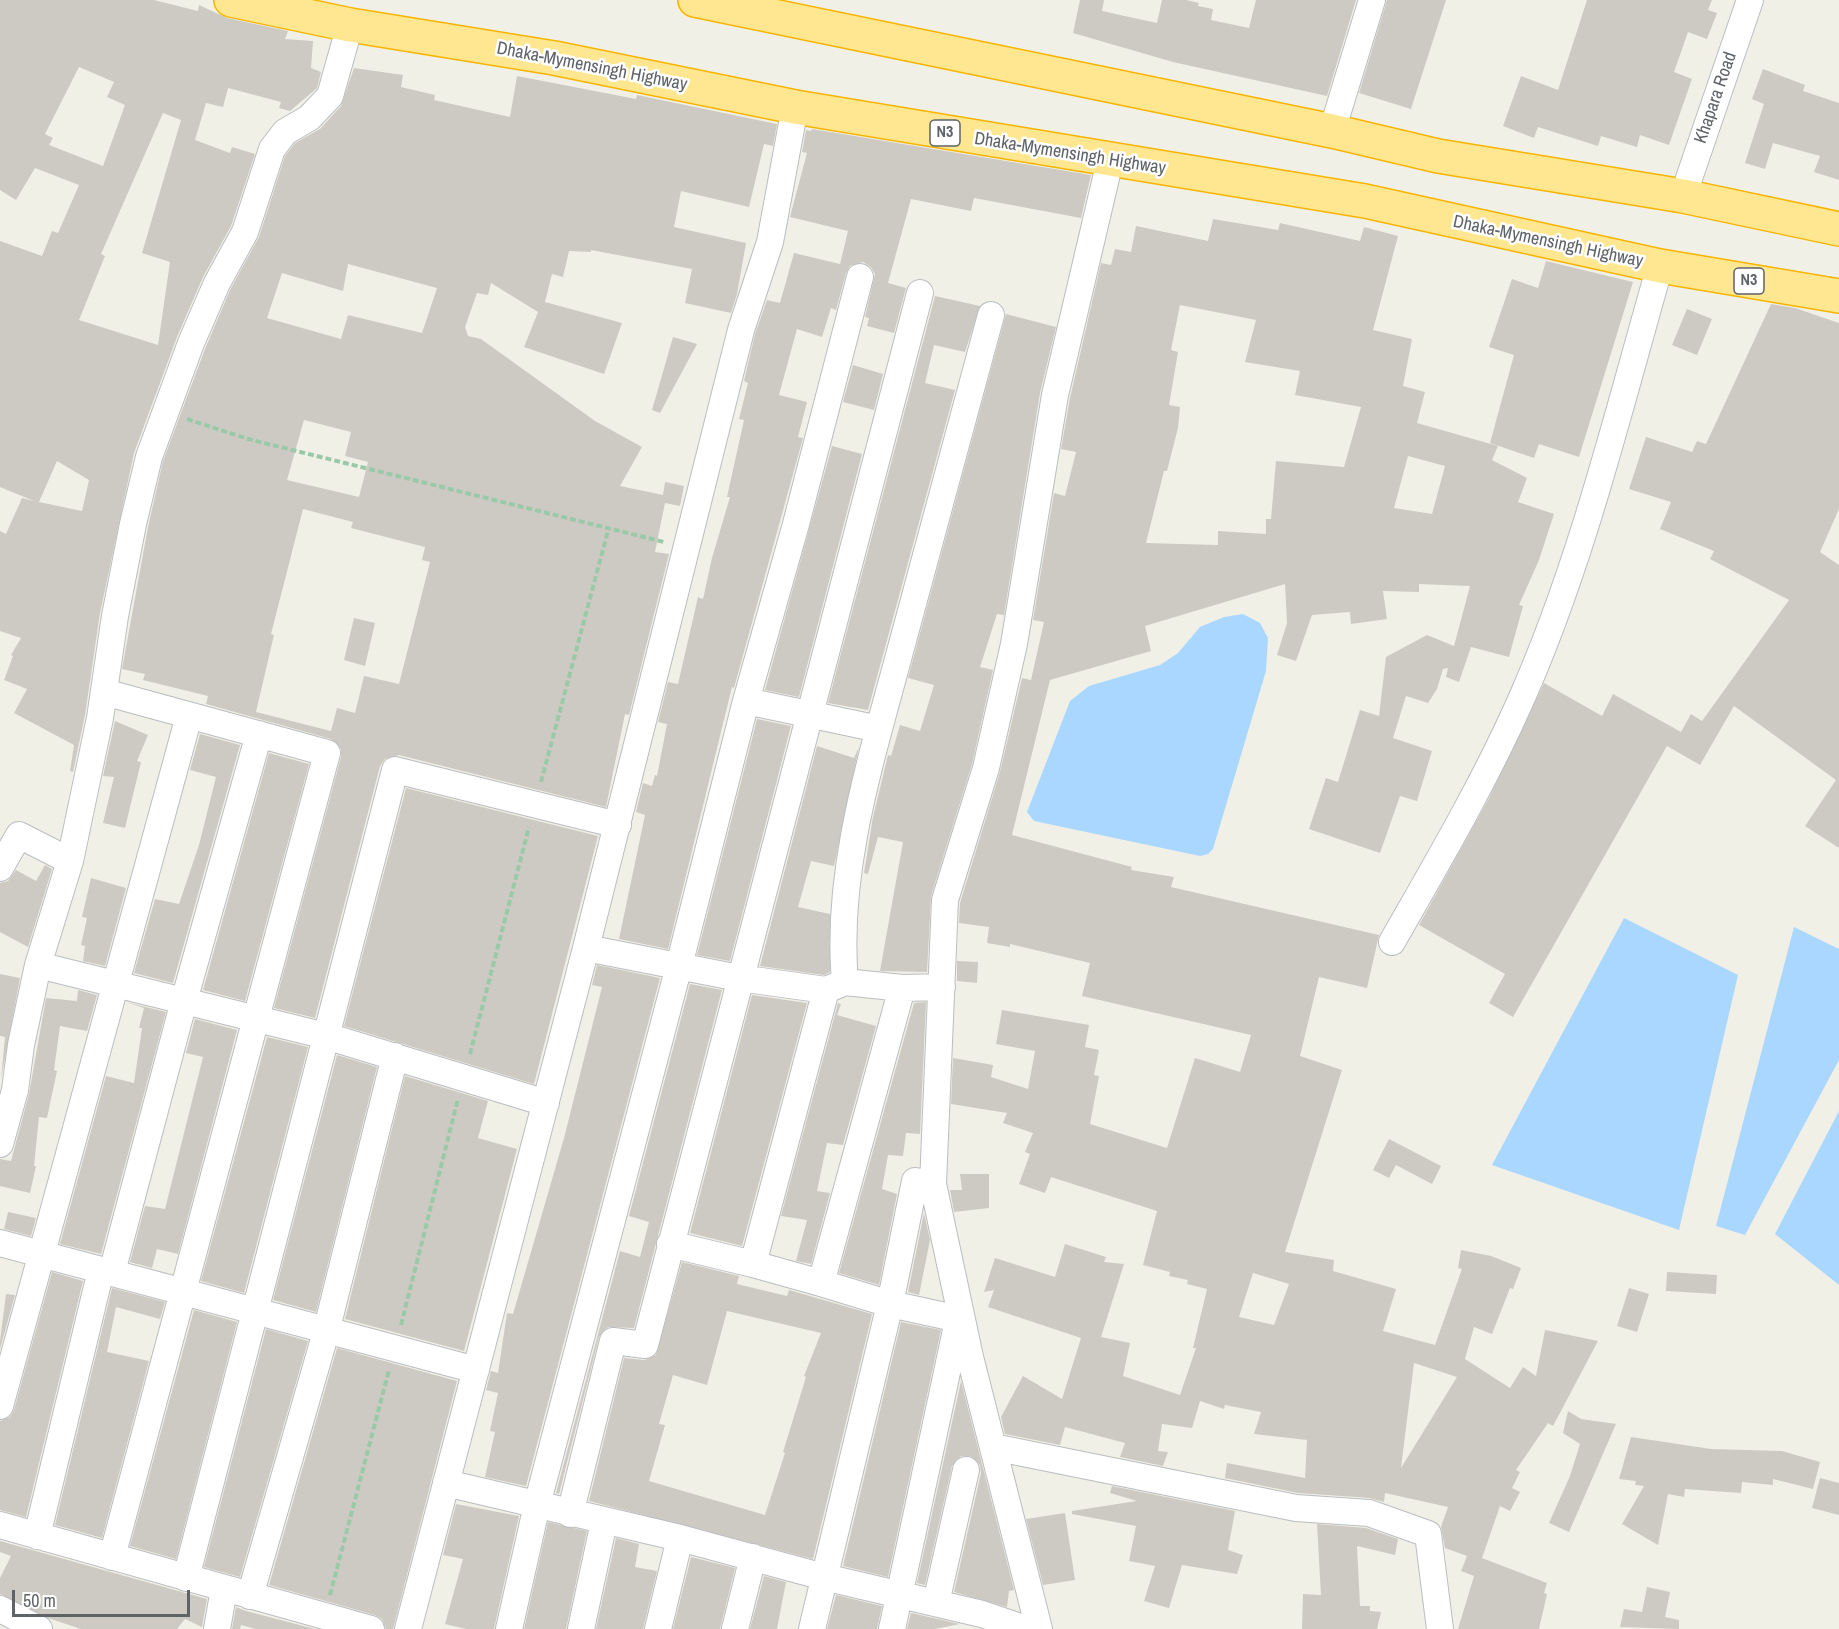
<!DOCTYPE html>
<style>
body{margin:0}
#map{position:relative;width:1839px;height:1629px;overflow:hidden;background:#f1f0e7;font-family:"Archivo Narrow",sans-serif}
canvas{display:block}
.scale{position:absolute;left:12px;top:1590px;width:178px;height:27px;box-sizing:border-box;border:3px solid #5e6368;border-top:0;padding-left:8px;font-size:18px;line-height:21px;white-space:nowrap;color:#5e6368;-webkit-text-stroke:4px #fff;paint-order:stroke}
</style>
<div id="map">
<canvas width="1839" height="1629"></canvas>
<div class="scale">50 m</div>
</div>
<script>
const g = document.querySelector('canvas').getContext('2d');
g.lineJoin = 'round';
function fillPath(path, color) { g.fillStyle = color; g.fill(path, 'evenodd'); }
function trace(path, color, width, dash) { g.strokeStyle = color; g.lineWidth = width; g.lineCap = dash ? 'butt' : 'round'; g.setLineDash(dash || []); g.stroke(path); }
function drawText(font, color, halo, rows, align = 'center') {
  g.font = font + ' "Archivo Narrow",sans-serif'; g.lineWidth = 5; g.setLineDash([]); g.textBaseline = 'middle'; g.strokeStyle = halo; g.fillStyle = color; for (const [text, x, y, turn = 0] of rows) {
    g.save(); g.translate(x, y); g.rotate((+turn || 0) * Math.PI / 180); g.textAlign = isNaN(turn) ? turn : align; if (halo) g.strokeText(text, 0, 0); g.fillText(text, 0, 0); g.restore();
  }
}
const water = new Path2D(`
 M1243,614L1260,623L1268,638L1266,671L1213,849L1208,854L1200,856L1034,821L1027,812L1070,701L1089,686L1160,665L1178,653L1200,627L1224,617Z
 M1624,918L1738,975L1679,1230L1492,1165Z
 M1794,927L1839,949V1060L1745,1235L1716,1226Z
 M1839,1111V1285L1775,1234Z`);
const building = new Path2D(`
 M0,0H154L198,11L199,5L227,18L288,31L285,39L313,41L311,68L321,72L317,88L290,111L279,108L281,102L228,88L223,107L206,103L195,140L230,153L232,147L255,154L231,226L203,277L177,337L134,453L100,613L85,715L73,772L70,771L74,745L14,713L27,689L4,680L13,656L11,655L21,638L0,631V531L6,534L22,498L34,501L0,487V241L42,256L52,231L58,233L79,185L35,168L16,200L0,190ZM79,67L114,82L107,97L125,105L103,166L49,145L53,138L45,134ZM163,113L181,120L142,253L170,262L158,345L79,320L105,256L101,254ZM57,461L89,480L82,511L39,502Z
 M1080,0H1104L1102,11L1157,23L1162,0H1186L1199,3L1198,6L1213,9L1211,20L1249,28L1256,0H1356L1327,96L1173,62L1073,33Z
 M1387,0H1446L1411,109L1359,93Z
 M1587,0H1712L1708,10L1717,13L1707,39L1688,32L1674,72L1692,79L1669,145L1640,135L1637,147L1601,136L1598,146L1538,127L1534,138L1503,126L1521,76L1558,90Z
 M354,68L403,75L401,87L435,95L434,100L510,117L517,76L636,99L637,95L777,124L773,146L764,144L749,207L681,191L674,227L746,243L737,294L731,313L685,303L692,269L591,250V252L569,251L563,277L552,274L545,302L622,323L604,374L524,347L538,312L491,283L488,295L477,293L465,327L468,336L481,339L595,421L642,447L620,486L663,495L665,482L684,486L680,506L665,503L655,552L669,554L629,715L625,714L606,807L399,755L385,759L380,766L315,1018L274,1008L341,757V749L331,739L206,704L208,696L143,680L145,674L122,669L148,527L163,461L205,349L230,290L259,237L285,156L295,143L320,129L341,106ZM348,264L437,288L422,333L348,315L341,339L267,318L282,273L343,291ZM304,420L351,432L345,456L368,462L359,497L287,480ZM303,509L353,522L351,528L425,547L422,560L430,562L399,684L364,676L355,713L337,708L331,731L256,712L274,635L271,634Z
 M1763,69L1805,85L1803,91L1839,103V180L1814,172L1820,156L1773,143L1765,169L1745,163L1764,104L1752,99Z
 M812,129L1091,175L1081,218L974,198L971,211L911,199L888,283L906,288L894,333L867,326L869,318L865,317L875,274L871,267L863,262L850,266L846,273L836,310L831,308L822,337L797,329L779,395L807,402L798,437L803,438L734,688L732,687L668,949L619,939L645,815L636,812L643,783L652,786L655,775L657,776L667,724L658,722L668,682L678,684L698,597L703,599L712,558L730,497H727L744,420L739,419L748,383L744,381L755,334L767,300L780,303L794,253L840,264L848,231L790,217L807,153L802,152L806,130L811,131Z
 M1213,219L1278,230L1280,223L1360,241L1364,227L1398,236L1373,330L1412,339L1403,386L1425,392L1417,423L1498,446L1492,460L1527,478L1518,502L1554,514L1539,560L1519,605L1523,606L1509,657L1471,647L1459,682L1446,677L1448,668L1443,669L1437,689L1428,703L1406,696L1393,738L1432,751L1417,801L1400,796L1380,853L1309,829L1326,778L1338,782L1360,710L1379,716L1386,657L1427,635L1454,646L1470,586L1419,584V592L1383,591L1387,619L1351,624L1350,612L1312,615L1296,661L1277,655L1287,623L1285,584L1145,626L1151,651L1050,680L1012,835L1132,867L1131,870L1174,877L1171,887L1379,935L1367,988L1319,977L1300,1056L1342,1070L1285,1252L1334,1260L1333,1271L1396,1289L1383,1331L1435,1345L1462,1269L1458,1268L1461,1250L1491,1256L1521,1268L1513,1289L1510,1288L1492,1334L1474,1327L1465,1359L1510,1388L1523,1367L1536,1376L1545,1330L1598,1341L1553,1426L1548,1423L1516,1470L1520,1472L1512,1488L1520,1492L1510,1511L1500,1506L1482,1558L1547,1583L1544,1593L1547,1594L1539,1629H1458L1474,1576L1461,1571L1467,1556L1445,1548L1441,1527L1448,1507L1385,1493L1384,1502L1370,1498L1298,1493L1225,1478L1227,1463L1305,1478L1307,1440L1254,1434L1261,1412L1225,1405L1224,1409L1200,1401L1192,1428L1162,1424L1158,1451L1168,1452L1163,1466L1120,1457L1125,1443L1065,1427L1060,1445L1005,1434L1001,1417L1023,1376L1062,1399L1081,1338L988,1307L994,1290L984,1292L995,1258L1055,1277L1065,1244L1106,1257L1104,1262L1124,1264L1101,1337L1130,1343L1123,1376L1180,1395L1196,1348H1193L1207,1289L1187,1284L1188,1280L1169,1276L1170,1272L1143,1265L1157,1211L1051,1177L1045,1193L1019,1184L1030,1154L1025,1152L1033,1133L1003,1123L1007,1113L951,1104L953,1058L993,1065L991,1077L1028,1089L1035,1051L996,1044L1002,1010L1089,1025L1085,1047L1099,1050L1094,1075L1099,1076L1090,1124L1167,1148L1195,1058L1240,1072L1251,1035L1082,996L1090,963L1010,944V947L987,943L989,927L959,923L960,903L1000,772L1022,678L1031,680L1044,622L1033,620L1054,493L1065,496L1076,452L1061,449L1070,398L1101,263L1111,265L1115,249L1131,252L1136,226L1208,241ZM1180,305L1256,320L1245,362L1300,371L1295,395L1361,407L1344,467L1276,461L1271,519H1266V534L1218,531V545L1146,543L1164,471H1167L1178,428L1180,407L1169,405L1178,352L1171,350ZM1408,456L1445,466L1432,514L1394,508ZM1253,1273L1289,1284L1274,1325L1239,1317ZM1414,1363L1457,1377L1401,1468Z
 M1546,261L1633,282L1579,457L1539,444L1534,458L1490,443L1514,355L1489,347L1512,279L1538,288Z
 M935,296L980,306L965,352L934,345L925,383L955,390L868,710L828,703Z
 M1771,304L1795,308L1839,323V509L1820,552L1839,565V848L1805,826L1836,780L1734,706L1700,765L1667,746L1513,1017L1489,1003L1505,974L1419,925L1488,800L1544,683L1602,716L1613,694L1681,732L1691,714L1702,721L1789,600L1710,559L1714,551L1660,529L1671,502L1629,489L1646,437L1692,452L1697,441L1706,444Z
 M1687,309L1712,319L1697,355L1672,345Z
 M1006,314L1056,327L1040,393L1004,615L997,614L980,667L993,670L972,764L931,896L927,972L880,971L903,842L878,837L868,874L864,873L873,817L888,755L891,756L900,725L920,731L934,685L908,678Z
 M673,337L697,344L660,413L652,410Z
 M853,365L883,374L874,410L843,402Z
 M832,446L862,454L799,697L765,690Z
 M354,618L375,623L365,666L344,660Z
 M757,719L791,726L730,961L697,955Z
 M115,721L148,735L137,761L141,762L125,828L103,823L114,777L103,776Z
 M200,734L240,745L173,983L134,973L155,899L179,904L199,845L216,777L190,770Z
 M817,746L854,758L859,747L834,866L811,861L798,907L830,914V972L824,975L760,966Z
 M269,753L309,764L245,1001L203,990Z
 M406,788L598,836L534,1084L344,1026Z
 M45,865L52,869L28,947L0,932V883L8,881L16,870L36,881Z
 M91,878L126,888L105,966L83,961L85,946L81,945L87,918L82,917Z
 M957,961L978,962L977,983L957,981Z
 M597,965L660,978L526,1486L485,1477L495,1432L490,1431L498,1393L486,1390L491,1371L498,1373L507,1313L513,1314L564,1138L602,987L592,985Z
 M0,974L20,978L1,1079L5,1037L0,1036Z
 M690,984L722,990L634,1328L608,1327L599,1337L559,1494L556,1493L620,1251L640,1257L649,1222L629,1216Z
 M78,990L97,995L87,1031L60,1026L54,1070L57,1071L47,1118L39,1117L34,1166H36L30,1193L0,1186V1159L11,1161L29,1094L46,998L77,1001Z
 M752,995L807,1003L742,1246L690,1233Z
 M126,1002L166,1012L101,1254L60,1244L106,1076L134,1083L142,1028H139L144,1008Z
 M926,1002L920,1134L906,1133L903,1156L888,1155L882,1189L897,1194L879,1285L839,1273L914,1003Z
 M838,1003L841,1004L837,1015L876,1026L843,1145L827,1143L817,1191L830,1193L811,1264L796,1261L807,1220L781,1216Z
 M195,1019L237,1030L178,1254L157,1249L152,1268L130,1262L145,1206L165,1209L203,1057L186,1053Z
 M267,1037L308,1047L244,1293L201,1281Z
 M337,1055L377,1067L316,1312L273,1300Z
 M405,1076L488,1101L478,1138L517,1149L464,1351L345,1319Z
 M1389,1139L1441,1166L1432,1184L1396,1165L1389,1178L1373,1170Z
 M960,1174H989V1208L954,1212L950,1190H962Z
 M8,1212L36,1218L31,1236L4,1229Z
 M924,1213L930,1240L919,1295L908,1292Z
 M682,1262L739,1276L737,1284L787,1296L789,1290L872,1314L813,1559L589,1501L624,1358L644,1360L656,1355ZM727,1311L821,1333L804,1376L806,1377L783,1452L785,1453L765,1515L649,1481L665,1425L659,1424L673,1375L707,1385Z
 M52,1272L83,1281L26,1517L0,1510V1421L10,1417L14,1410Z
 M1667,1272L1717,1275L1716,1294L1666,1291Z
 M112,1288L165,1302L160,1319L116,1307L107,1352L149,1361L102,1538L55,1525Z
 M1629,1288L1649,1294L1637,1332L1617,1326Z
 M6,1294L15,1295L0,1349V1341Z
 M194,1310L237,1322L176,1559L130,1546Z
 M901,1322L941,1330L888,1577L843,1566Z
 M266,1329L308,1341L240,1577L204,1567Z
 M337,1348L457,1381L393,1629H386L382,1619L375,1615L269,1585Z
 M961,1381L1014,1590L1009,1591L1007,1607L954,1592L981,1473L980,1465L970,1456H961L952,1466L925,1585L917,1583Z
 M1568,1411L1581,1419L1616,1424L1569,1532L1549,1523L1570,1476L1580,1444L1563,1433Z
 M1631,1437L1711,1449L1782,1451L1820,1462L1813,1489L1773,1479V1485L1742,1482L1741,1493L1685,1489L1684,1497L1668,1494L1658,1545L1622,1524L1644,1486L1635,1485L1636,1481L1619,1479Z
 M1820,1478L1839,1483V1515L1812,1508Z
 M1112,1486L1235,1511L1228,1550L1243,1555L1237,1574L1182,1565L1169,1608L1144,1601L1155,1566L1129,1561L1136,1526L1072,1514V1511L1137,1501L1110,1493Z
 M456,1504L519,1516L494,1629H466L445,1624L463,1559L443,1555Z
 M1065,1513L1075,1580L1043,1585L1026,1519Z
 M548,1522L587,1531L566,1629H524Z
 M1317,1524L1366,1528L1398,1539L1395,1555L1357,1546L1360,1606H1370V1611L1381,1612L1377,1629H1302L1303,1594L1321,1595Z
 M616,1538L639,1544L635,1567L657,1571L643,1629H596Z
 M0,1541L207,1599L202,1627L185,1619L177,1629H81L48,1618L0,1594V1578L11,1556L0,1552Z
 M691,1557L735,1568L720,1629H673Z
 M764,1576L786,1582L777,1629H750Z
 M1647,1587L1670,1592L1665,1617L1679,1620V1629L1620,1627L1624,1609L1642,1612Z
 M836,1595L882,1606L877,1629H827Z
 M236,1607L246,1611L315,1629H256L241,1625L240,1629H232Z
 M911,1613L960,1624L935,1629H907Z`);
const path = new Path2D(`
 M187,419L248,439L664,542
 M541,782L609,527
 M470,1054L529,827
 M401,1325L458,1099
 M330,1595L389,1370`);
const street = new Path2D(`
 M1332,131L1372,0
 M1683,196L1750,0
 M104,692L327,753L112,1557
 M746,701L879,729
 M0,868L19,835L70,861
 M1392,942C1437,863 1483,785 1520,702C1582,563 1618,412 1660,266
 M586,948L739,978L826,990L845,982L902,988L942,987
 M38,965L326,1036L546,1103
 M845,982C835,869 872,757 901,648C931,537 961,426 991,315
 M0,1144L15,1090L21,1045L38,965L70,861L100,718L115,616L133,524L149,457L191,343L217,283L245,232L272,149L285,132L309,118L330,96L350,25
 M933,1184L915,1181L890,1304L959,1319L963,1325
 M0,1243L476,1370
 M670,1244L753,1264L826,990
 M753,1264L821,1283L902,988
 M112,1272L184,1001L259,734
 M0,1406L189,716
 M993,1447L1296,1508L1369,1513L1428,1534L1440,1629
 M446,1483L680,1538
 M570,1514L613,1341L645,1345L920,293
 M0,1525L371,1629
 M37,1536L101,1270
 M186,1578L395,770L618,825
 M250,1596L326,1332L395,1056
 M936,1603L966,1470
 M0,1609L39,1629
 M217,1629L224,1589
 M408,1629L586,948L741,330L770,242L795,107
 M509,1629L537,1505L679,966L746,701L796,524L860,277
 M581,1629L604,1522
 M658,1629L680,1538L824,1577L982,1614L1026,1629
 M735,1629L753,1557
 M812,1629L890,1304L821,1283
 M892,1629L958,1321
 M1039,1629L970,1357L933,1184L945,900L986,768L1014,644L1055,395L1110,161`);
const highway = new Path2D(`
 M231,0L350,25L554,58L795,107L1365,201L1660,266L1839,296
 M695,0L1332,131L1438,156L1683,196L1839,229`);
const shields = [
 [945,133,30],
 [1749,281,30]
];
const shieldNames = [
 ["N3",945,133],
 ["N3",1749,281]
];
const streetNames = [
 ["Dhaka-Mymensingh Highway",592,67,11],
 ["Khapara Road",1716,98,-71],
 ["Dhaka-Mymensingh Highway",1070,154,9],
 ["Dhaka-Mymensingh Highway",1548,242,12]
];
fillPath(water, '#aad7ff');
fillPath(building, '#cdcac4');
trace(street, '#babdc1', 28);
trace(highway, '#f9b400', 36);
trace(path, '#9ac9aa', 4, [6, 3]);
trace(street, '#fff', 26);
trace(highway, '#ffe791', 33);
for (const [x, y, w] of shields) { const box = new Path2D(); box.roundRect(x - w / 2, y - 13, w, 26, 4.5); g.fillStyle = '#fff'; g.fill(box); trace(box, '#5e6368', 1.5); }
drawText('bold 16px', '#5e6368', null, shieldNames);
drawText('18px', '#5e6368', '#fff', streetNames);
</script>
